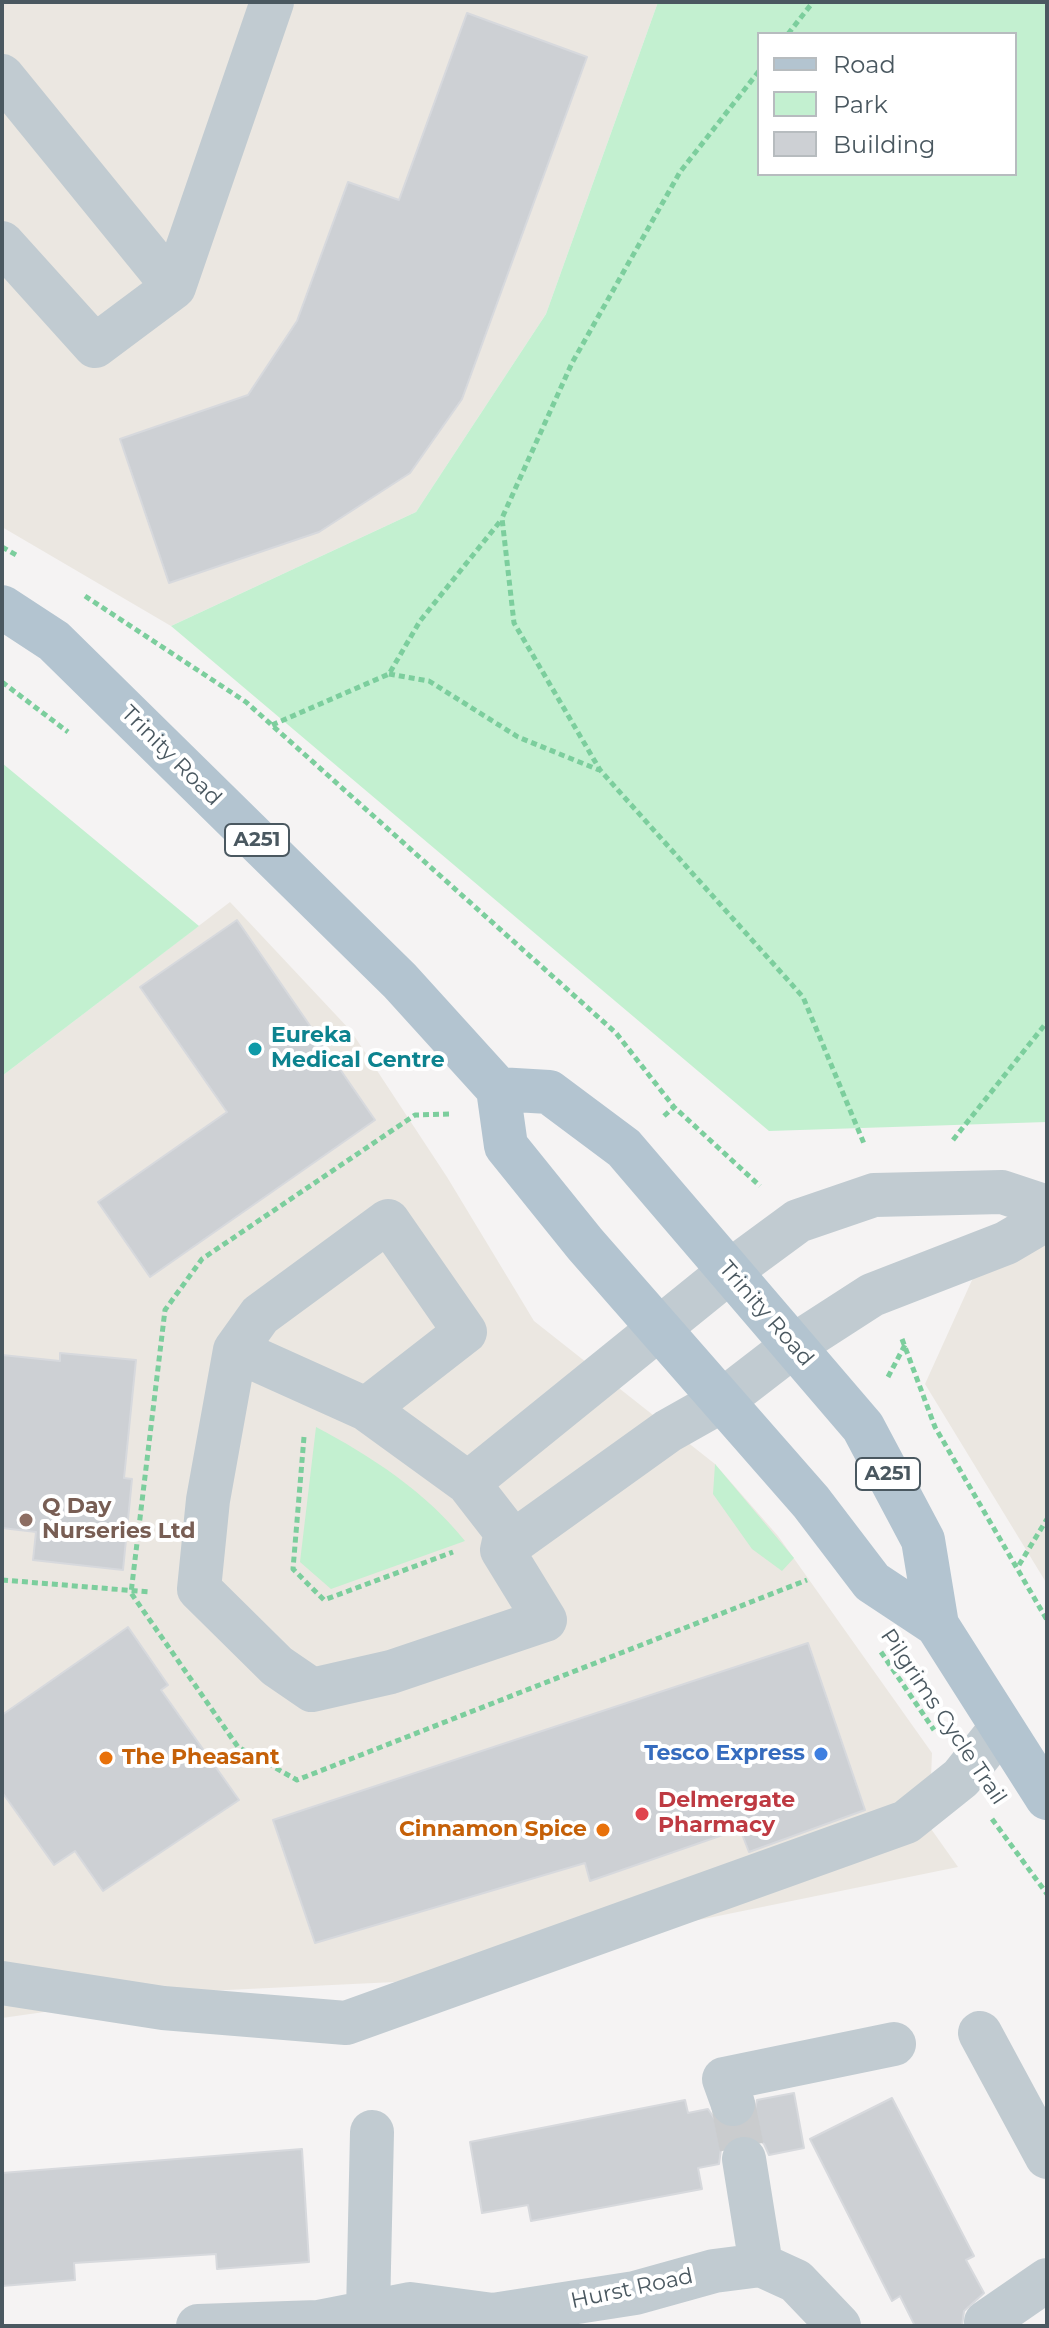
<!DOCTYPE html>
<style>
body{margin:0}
#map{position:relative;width:1049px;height:2328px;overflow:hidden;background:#f5f3f3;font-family:Montserrat,sans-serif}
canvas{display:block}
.frame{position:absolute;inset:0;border:4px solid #4a5860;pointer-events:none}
.legend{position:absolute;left:757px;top:32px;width:260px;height:144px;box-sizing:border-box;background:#fff;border:2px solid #b7bcbf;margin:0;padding:10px 14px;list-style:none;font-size:24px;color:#4a5860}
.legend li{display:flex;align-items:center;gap:16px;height:40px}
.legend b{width:40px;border:2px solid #b7bcbf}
</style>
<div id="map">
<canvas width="1049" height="2328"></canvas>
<div class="frame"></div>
<ul class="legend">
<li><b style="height:10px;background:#b3c4d0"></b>Road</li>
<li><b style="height:22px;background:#c3f0d0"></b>Park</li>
<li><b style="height:22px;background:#cdd0d4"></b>Building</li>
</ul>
</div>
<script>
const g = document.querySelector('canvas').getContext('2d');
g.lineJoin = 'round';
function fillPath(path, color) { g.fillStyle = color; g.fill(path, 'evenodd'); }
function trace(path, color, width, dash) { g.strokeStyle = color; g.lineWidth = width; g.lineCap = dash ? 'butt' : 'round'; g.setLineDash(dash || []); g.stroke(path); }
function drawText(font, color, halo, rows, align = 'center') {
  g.font = font + ' Montserrat,sans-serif'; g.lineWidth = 8; g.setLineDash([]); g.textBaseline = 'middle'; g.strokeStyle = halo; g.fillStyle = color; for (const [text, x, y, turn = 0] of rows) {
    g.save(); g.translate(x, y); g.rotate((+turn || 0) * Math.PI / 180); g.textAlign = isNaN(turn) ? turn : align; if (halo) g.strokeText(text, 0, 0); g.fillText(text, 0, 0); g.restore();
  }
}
const commercial = new Path2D(`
 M2,2H658L546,314L416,512L171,626L2,527Z
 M230,902L351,1031L447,1177L534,1321L715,1464L778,1536L932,1753L929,1826L958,1867L395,1982L185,1992L2,2018V1076Z
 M1047,1244V1584L925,1384L982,1258Z`);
const green = new Path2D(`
 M658,2H1047V1122L769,1131L171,626L416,512L546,314ZM759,34H1015V174H759Z
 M2,763L199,926L2,1076Z
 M316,1427C371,1456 426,1492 465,1541L331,1589L300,1562Z
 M715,1464L794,1558L782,1571L752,1549L713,1494Z`);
const building = new Path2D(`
 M467,13L587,57L462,399L410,473L319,532L169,583L120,439L248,395L297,321L348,182L399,200Z
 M237,920L375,1120L150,1277L98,1202L227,1112L140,987Z
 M60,1353L136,1360L124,1478L132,1479L123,1570L33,1560L36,1532L2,1528V1355L60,1361Z
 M128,1627L168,1685L161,1690L239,1800L103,1891L75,1851L54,1865L2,1792V1715Z
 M808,1643L865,1810L749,1852L740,1829L590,1881L585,1863L315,1943L273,1820Z
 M794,2093L804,2148L769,2155L764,2144L754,2136L739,2135L729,2139L721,2149L719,2164L698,2168L702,2189L531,2221L528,2205L482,2213L470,2142L685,2100L688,2113L708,2109L718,2124L729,2129L741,2128L753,2119L757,2100Z
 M892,2098L974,2256L966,2260L984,2293L964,2311L962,2326H915L900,2296L892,2301L810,2139Z
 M302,2149L309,2262L217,2269L216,2254L74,2263L75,2280L2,2286V2173Z`);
const minorTunnel = new Path2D(`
 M733,2104L744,2159`);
const path = new Path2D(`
 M788,34L813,2
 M759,71L680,172L572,363L502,518L514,623L600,770L803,997L865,1146
 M2,547L18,556
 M85,596L246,702L616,1033L674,1107
 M389,674L429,681L518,737L599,770
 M2,682L68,732
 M272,725L389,674L420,621L502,519
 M449,1114L415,1115L202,1259L165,1310L131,1593L238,1747L297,1780L807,1580
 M664,1116L674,1107L760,1186
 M953,1140L1047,1022
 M902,1339L935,1427L1047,1620
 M888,1377L906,1343
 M304,1437L293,1569L324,1600L453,1552
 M1019,1565L1047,1519
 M2,1580L150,1592
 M881,1652L934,1730
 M992,1819L1047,1894`);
const minor = new Path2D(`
 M2,76L174,287L95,346L2,243
 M174,287L272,2
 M235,1350L366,1409L468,1483L506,1532L502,1550L545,1620L391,1672L312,1690L277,1666L199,1589L208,1500L235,1350L260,1315L388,1221L465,1332L366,1409
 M468,1483L730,1271L798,1221L874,1195L1002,1192L1047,1207
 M502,1550L668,1431L723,1400L793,1346L872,1295L1006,1243L1047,1219
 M2,1983L163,2008L346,2023L906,1822L961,1778L1001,1728
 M980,2033L1047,2157
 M733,2104L724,2079L894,2044
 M744,2159L761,2265
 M368,2312L372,2132
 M986,2322L1047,2280
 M198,2326L318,2322L410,2304L493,2315L635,2293L714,2271L761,2265L796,2281L839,2326`);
const major = new Path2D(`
 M2,607L54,641L400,981L498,1089L506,1146L585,1244L811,1502L872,1582L937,1625
 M498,1089L549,1092L624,1148L863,1427L923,1540L937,1625L1047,1798`);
const markers = [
 [255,1049,8,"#0f9aa8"],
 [26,1520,8,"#8d6e63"],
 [821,1754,8,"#3f7fe0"],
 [106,1758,8,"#e8710a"],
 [642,1814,8,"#e0444e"],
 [603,1830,8,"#e8710a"]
];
const shields = [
 [257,840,64],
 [888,1474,64]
];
const shieldNames = [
 ["A251",257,840],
 ["A251",888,1474]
];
const streetNames = [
 ["Trinity Road",171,756,45],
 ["Trinity Road",766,1314,49],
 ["Pilgrims Cycle Trail",943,1717,56],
 ["Hurst Road",632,2289,-12]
];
const cultureNames = [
 ["Eureka",271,1036],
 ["Medical Centre",271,1061]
];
const educationNames = [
 ["Q Day",42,1507],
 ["Nurseries Ltd",42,1532]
];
const shopNames = [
 ["Tesco Express",805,1754]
];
const foodNames = [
 ["The Pheasant",122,1758],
 ["Cinnamon Spice",587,1830,"right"]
];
const healthNames = [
 ["Delmergate",658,1801],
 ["Pharmacy",658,1826]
];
fillPath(commercial, '#ebe7e1');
fillPath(green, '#c3f0d0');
fillPath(building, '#cdd0d4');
trace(building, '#d7d9dd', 2);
trace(minorTunnel, '#caccce', 44, [44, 22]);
trace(path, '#7cce9d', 5, [6, 4]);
trace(minor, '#c1cbd1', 44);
trace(major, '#b3c4d0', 44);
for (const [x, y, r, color] of markers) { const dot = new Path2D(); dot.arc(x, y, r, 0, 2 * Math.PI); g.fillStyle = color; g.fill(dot); trace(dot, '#fff', 3); }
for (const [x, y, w] of shields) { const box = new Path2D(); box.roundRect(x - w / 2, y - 16, w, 32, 6); g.fillStyle = '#fff'; g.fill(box); trace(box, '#4a5860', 2); }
drawText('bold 20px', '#4a5860', null, shieldNames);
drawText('22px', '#4a5860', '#fff', streetNames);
drawText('bold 22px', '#0d838f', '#fff', cultureNames, 'left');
drawText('bold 22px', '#785e54', '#fff', educationNames, 'left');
drawText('bold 22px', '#366cbe', '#fff', shopNames, 'right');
drawText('bold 22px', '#c56008', '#fff', foodNames, 'left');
drawText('bold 22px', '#be3a42', '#fff', healthNames, 'left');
</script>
